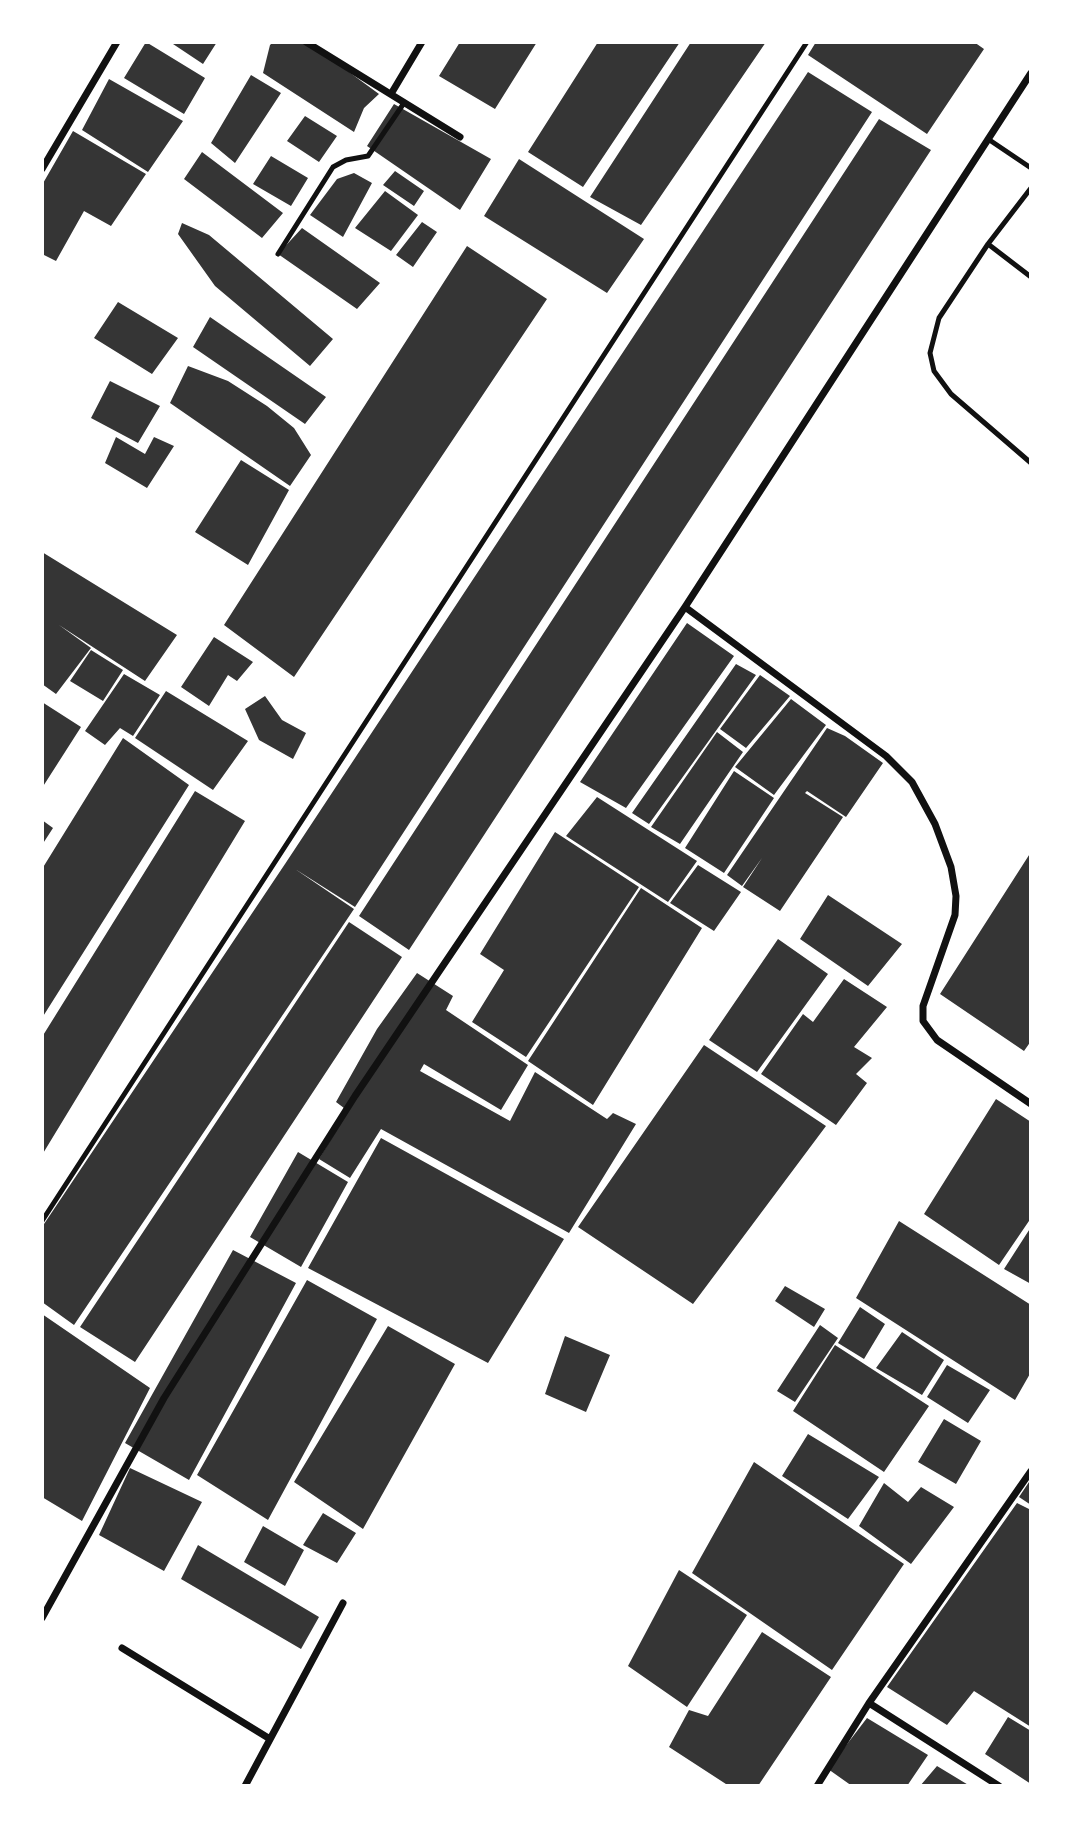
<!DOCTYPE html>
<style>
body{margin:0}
#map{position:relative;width:1073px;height:1828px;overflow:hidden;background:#fff;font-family:Rubik,sans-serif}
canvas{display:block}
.frame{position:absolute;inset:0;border:44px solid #fff;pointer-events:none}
</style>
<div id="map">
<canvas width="1073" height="1828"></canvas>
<div class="frame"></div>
</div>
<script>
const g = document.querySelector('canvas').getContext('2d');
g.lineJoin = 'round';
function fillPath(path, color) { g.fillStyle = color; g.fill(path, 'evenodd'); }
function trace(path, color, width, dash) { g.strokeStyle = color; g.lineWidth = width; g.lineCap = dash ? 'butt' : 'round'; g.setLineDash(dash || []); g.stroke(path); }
const building = new Path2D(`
 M146,42L205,78L184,114L124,78Z
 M170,42H217L203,64Z
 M273,42H308L379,94L364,108L354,132L263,73L270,45Z
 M460,42H537L495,109L439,76Z
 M598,42H680L583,187L528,152Z
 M691,42H766L641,225L590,197Z
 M816,42H974L984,49L927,134L808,55Z
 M808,72L872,112L355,907L295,869L354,909L74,1325L42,1302V1227L285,864Z
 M251,75L281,93L235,163L211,143Z
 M109,79L183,121L148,172L82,130Z
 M394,104L491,159L460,210L367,146Z
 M305,116L337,136L319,162L287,141Z
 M879,119L931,150L409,950L359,916Z
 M73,131L146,174L111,226L84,211L56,261L42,254V185Z
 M202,152L283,213L262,238L184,179Z
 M271,156L308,178L291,206L253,184Z
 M519,159L644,239L607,293L484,216Z
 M395,171L424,191L414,206L383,185Z
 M354,173L372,183L343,237L310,215L337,179Z
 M385,191L418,215L391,251L355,228Z
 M422,222L437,232L413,267L396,255Z
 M182,223L209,235L333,339L310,366L215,286L178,234Z
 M302,228L380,283L357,309L278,254Z
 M467,246L547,299L294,677L224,625Z
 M118,302L178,338L152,374L94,338Z
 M210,317L326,397L305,424L193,347Z
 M188,366L228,381L267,406L294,428L311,455L290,486L170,403Z
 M110,381L160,406L138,443L91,418Z
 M116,437L145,454L154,437L174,446L147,488L105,463Z
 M241,460L289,490L248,565L195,532Z
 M42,552L177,635L145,681L59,625L91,648L56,694L42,684Z
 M687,623L734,656L626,808L580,782Z
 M214,637L253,662L237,681L228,675L209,706L181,687Z
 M91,650L123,670L103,701L70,681Z
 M736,664L756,675L649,824L632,813Z
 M124,674L160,695L133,736L120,728L105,745L85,731Z
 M760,675L790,696L746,748L720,729Z
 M166,691L248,741L213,790L135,738Z
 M265,696L282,720L306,733L293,759L259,740L245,709Z
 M791,699L826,725L774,795L735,767Z
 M42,702L81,727L42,788Z
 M827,728L845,736L883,763L846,817L807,791L805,793L843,817L780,911L743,887L762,858L742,886L727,875Z
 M717,732L743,752L680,844L651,827Z
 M123,738L189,785L42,1018V869Z
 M734,771L774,798L724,873L685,848Z
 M195,791L245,821L42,1155V1037Z
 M597,797L697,861L668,902L566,836Z
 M42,820L53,828L42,845Z
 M555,832L639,887L526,1057L472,1022L504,970L480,954Z
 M1031,852V1041L1024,1051L940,994Z
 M698,865L741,892L714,931L670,903Z
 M641,888L702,928L593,1105L528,1061Z
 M828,895L902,944L868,986L800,939Z
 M349,922L402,957L135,1362L80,1327Z
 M778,939L828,974L757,1072L709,1040Z
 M417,973L453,996L446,1010L528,1065L501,1110L424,1064L420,1071L510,1121L535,1072L607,1119L613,1113L636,1124L569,1233L381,1129L350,1178L319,1159L348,1111L336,1102L377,1029Z
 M844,979L887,1007L854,1047L872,1058L856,1074L867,1083L836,1125L761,1074L803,1014L813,1022Z
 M704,1045L826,1126L693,1304L578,1227Z
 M996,1099L1031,1122V1218L999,1265L924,1214Z
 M381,1138L564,1239L488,1363L308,1268Z
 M298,1152L348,1182L301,1267L250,1237Z
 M899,1221L1031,1305V1372L1015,1400L856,1298Z
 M1031,1227V1284L1004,1269Z
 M233,1250L296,1283L189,1480L125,1443Z
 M307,1280L377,1319L268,1520L197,1475Z
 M785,1286L825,1309L814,1327L775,1301Z
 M860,1307L885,1324L864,1359L838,1343Z
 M42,1314L150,1388L82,1521L42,1497Z
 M820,1325L838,1338L795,1402L777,1391Z
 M388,1326L455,1364L363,1529L294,1482Z
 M902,1332L944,1360L922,1395L876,1368Z
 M565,1336L610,1355L586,1412L545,1394Z
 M835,1345L929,1406L884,1472L793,1411Z
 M947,1365L990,1390L968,1423L927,1397Z
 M944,1419L981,1441L956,1484L918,1462Z
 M808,1434L879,1477L848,1519L782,1476Z
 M754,1462L904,1564L832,1670L692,1573Z
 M130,1468L202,1502L164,1571L99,1535Z
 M1031,1479V1505L1019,1497Z
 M884,1483L908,1502L921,1487L954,1507L911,1564L859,1526Z
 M1017,1503L1031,1510V1727L974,1691L947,1725L887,1687Z
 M323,1513L356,1533L337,1563L303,1545Z
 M263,1526L304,1550L285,1586L244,1562Z
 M198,1545L319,1617L301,1649L181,1579Z
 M679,1570L747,1615L687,1707L628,1666Z
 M762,1632L831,1677L758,1786H729L669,1747L689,1710L708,1716Z
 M1008,1717L1031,1731V1784L985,1754Z
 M867,1718L928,1755L907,1786H852L828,1769Z
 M937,1766L970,1786H920Z`);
const service = new Path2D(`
 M988,139L1031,168
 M1031,188L988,244L939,318L930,353L934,371L951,394L1031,463
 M988,244L1031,277
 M278,254L333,167L346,160L368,156L404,103
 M42,1221L807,42`);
const minor = new Path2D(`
 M306,42L460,137
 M391,94L422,42
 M42,169L117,42
 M685,607L886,756L912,782L935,824L951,867L956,896L955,915L923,1006V1021L937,1040L1031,1104
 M42,1618L164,1398L355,1096L685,607L1031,73
 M122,1648L270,1739
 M869,1703L999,1786
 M245,1786L343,1603
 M817,1786L869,1703L1031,1471`);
fillPath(building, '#353535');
trace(service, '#111', 5);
trace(minor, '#111', 7);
</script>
